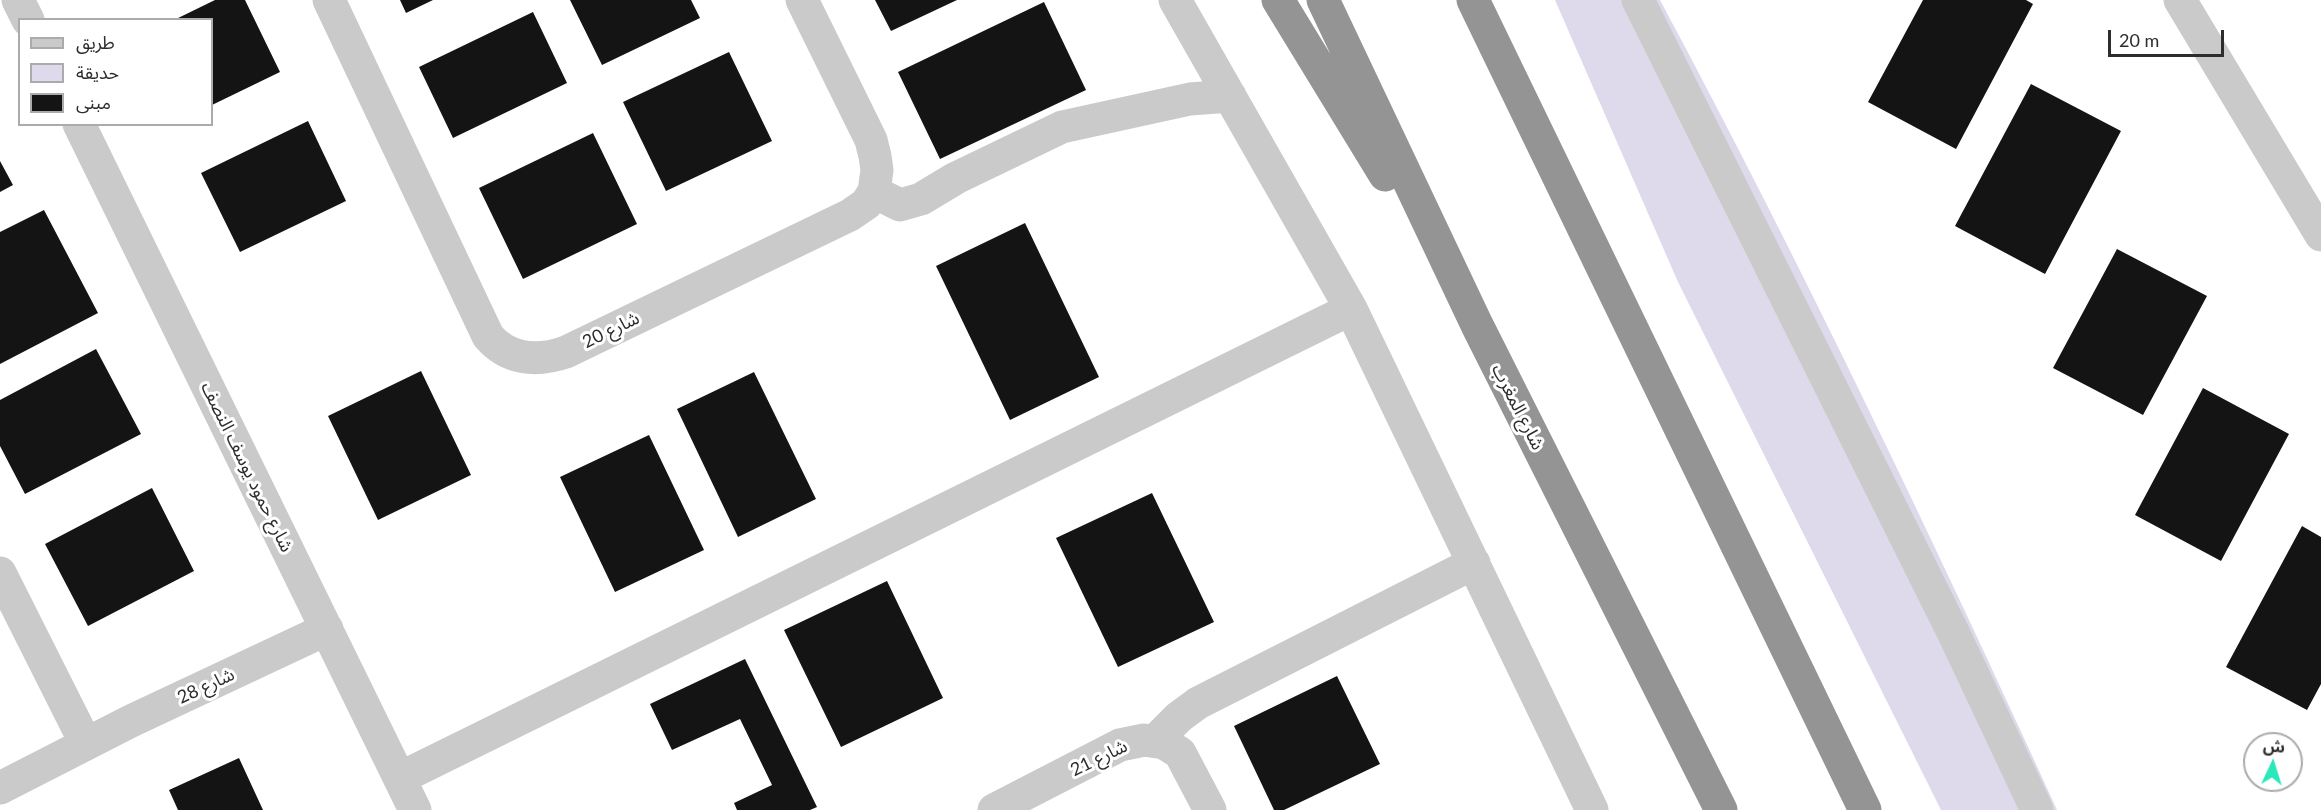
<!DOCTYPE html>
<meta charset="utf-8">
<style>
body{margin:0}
#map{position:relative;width:2321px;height:810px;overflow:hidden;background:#fff;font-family:Lato,"Noto Sans Arabic",sans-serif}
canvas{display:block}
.legend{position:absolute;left:18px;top:18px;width:195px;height:108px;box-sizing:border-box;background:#fff;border:2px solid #ababab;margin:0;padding:8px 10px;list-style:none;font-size:18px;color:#2d2d2d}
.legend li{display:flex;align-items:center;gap:12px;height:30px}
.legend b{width:30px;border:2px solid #ababab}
.north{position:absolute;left:2243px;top:732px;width:60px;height:60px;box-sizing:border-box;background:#fff;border:2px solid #ababab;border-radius:50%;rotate:4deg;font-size:16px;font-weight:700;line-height:24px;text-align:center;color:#2d2d2d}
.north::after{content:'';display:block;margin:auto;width:21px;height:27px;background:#2ae8b9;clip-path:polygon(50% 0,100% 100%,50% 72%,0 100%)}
.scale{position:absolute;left:2108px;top:30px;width:116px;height:27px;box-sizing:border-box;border:3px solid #2d2d2d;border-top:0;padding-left:8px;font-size:18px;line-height:21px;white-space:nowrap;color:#2d2d2d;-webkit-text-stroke:4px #fff;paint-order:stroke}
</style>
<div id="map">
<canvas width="2321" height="810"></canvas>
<ul class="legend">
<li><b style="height:8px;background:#cacaca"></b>طريق</li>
<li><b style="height:16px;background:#ded9eb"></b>حديقة</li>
<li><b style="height:16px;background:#141414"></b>مبنى</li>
</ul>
<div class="north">ش</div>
<div class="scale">20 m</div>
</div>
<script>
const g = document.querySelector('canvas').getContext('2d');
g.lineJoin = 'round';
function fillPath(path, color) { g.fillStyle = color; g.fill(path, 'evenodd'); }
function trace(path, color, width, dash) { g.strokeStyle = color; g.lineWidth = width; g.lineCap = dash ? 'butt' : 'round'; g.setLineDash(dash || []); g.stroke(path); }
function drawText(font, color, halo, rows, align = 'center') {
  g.font = font + ' Lato,"Noto Sans Arabic",sans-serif'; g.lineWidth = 6; g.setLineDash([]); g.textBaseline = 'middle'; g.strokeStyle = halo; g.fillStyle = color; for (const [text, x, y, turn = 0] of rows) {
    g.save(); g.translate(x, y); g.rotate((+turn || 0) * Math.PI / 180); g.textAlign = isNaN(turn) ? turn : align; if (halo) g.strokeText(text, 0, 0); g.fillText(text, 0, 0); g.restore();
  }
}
const green = new Path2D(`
 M1555,0H1660C1802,265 1932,537 2057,810H1941L1678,282Z`);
const building = new Path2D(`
 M215,0H245L280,72L212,105V20H174Z
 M400,0H433L406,13Z
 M570,0H691L700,18L602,65Z
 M875,0H957L891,31Z
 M1923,0H2026L2033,4L1956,149L1868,102Z
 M1044,2L1086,90L940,159L898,72Z
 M533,12L567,83L453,138L419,67Z
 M729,52L772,141L666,191L623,102Z
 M2031,84L2121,131L2045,274L1955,226Z
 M308,121L346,201L240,252L201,173Z
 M593,133L637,224L523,279L479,188Z
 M0,161L13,185L0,192Z
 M44,210L98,313L0,364V232Z
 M1025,223L1099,377L1010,420L936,266Z
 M2117,249L2207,296L2143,415L2053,368Z
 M96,349L141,434L25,494L0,446V400Z
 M421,371L471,475L378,520L328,416Z
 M754,372L816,499L738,537L677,409Z
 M2203,388L2289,434L2221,561L2135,515Z
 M649,435L704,550L615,592L560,477Z
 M152,488L194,571L88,626L45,544Z
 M1152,493L1214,622L1118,667L1056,538Z
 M2302,526L2321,537V684L2307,710L2226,667Z
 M887,581L943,698L841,747L784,630Z
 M745,659L817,807L810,810H737L734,803L772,785L740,719L672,750L650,704Z
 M1337,676L1380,764L1284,810H1274L1234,726Z
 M239,758L263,810H178L169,790Z`);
const minor = new Path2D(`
 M18,0L28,20
 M329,0L488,336C508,360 537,362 566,352L850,215L866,204L874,192L877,170L875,156L871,140L802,0
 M1175,0L1351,309L1592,810
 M1638,0L1952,630L2037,810
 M2180,0L2321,235
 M79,124L415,810
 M874,192L900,205L921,199L956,178L1062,127L1190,99L1230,96
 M0,573L86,744
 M1155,741L1179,717L1198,703L1474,563
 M400,778L1351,309
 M0,788L131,721L327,629
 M994,810L1120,745L1144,740L1164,743L1180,753L1210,810`);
const highway = new Path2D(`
 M1278,0L1385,175
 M1323,0L1477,325L1721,810
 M1473,0L1865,810`);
const streetNames = [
 ["شارع 20",611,330,-26],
 ["شارع المغرب",1518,407,63],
 ["شارع حمود يوسف النصف",247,467,64],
 ["شارع 28",206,686,-25],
 ["شارع 21",1099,758,-26]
];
fillPath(green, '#ded9eb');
fillPath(building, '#141414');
trace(minor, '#cacaca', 33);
trace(highway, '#949494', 33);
drawText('18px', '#2d2d2d', '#fff', streetNames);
</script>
